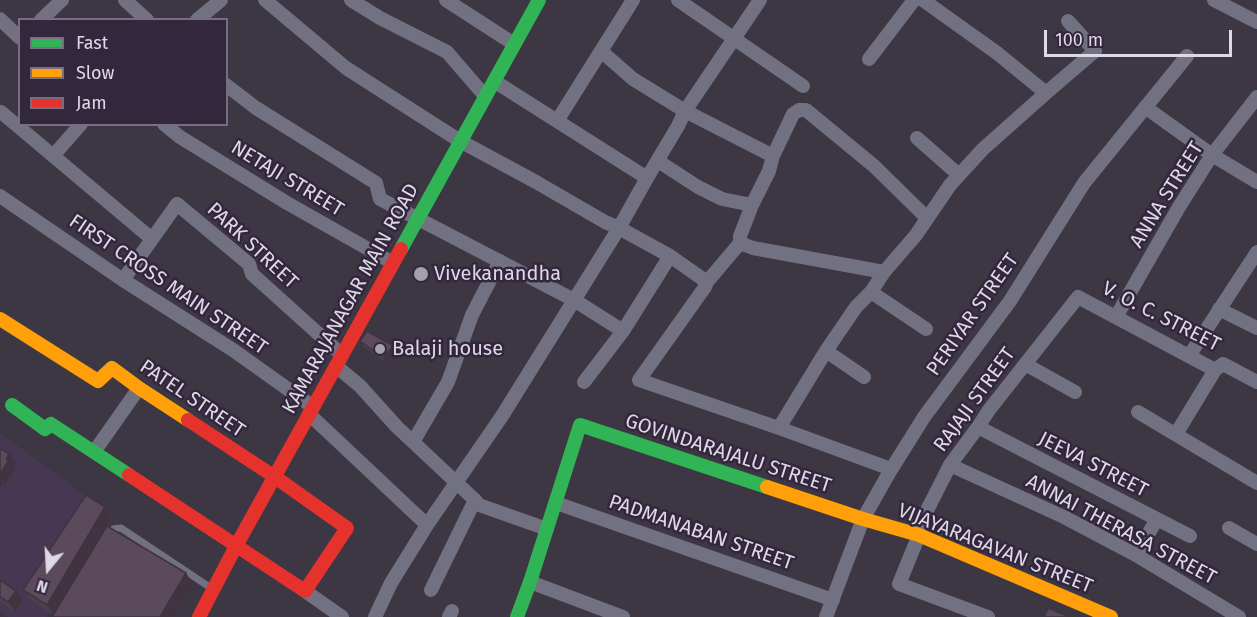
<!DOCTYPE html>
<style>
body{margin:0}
#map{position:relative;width:1257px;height:617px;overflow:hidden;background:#3d3643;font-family:"Fira Sans",sans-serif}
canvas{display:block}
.legend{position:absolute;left:18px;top:18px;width:210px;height:108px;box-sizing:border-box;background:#33273d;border:2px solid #786e81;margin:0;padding:8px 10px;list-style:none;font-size:18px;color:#dfd8e6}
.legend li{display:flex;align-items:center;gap:12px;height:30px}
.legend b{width:30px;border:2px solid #786e81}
.north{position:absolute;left:18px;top:539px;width:60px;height:60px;-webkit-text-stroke:4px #33273d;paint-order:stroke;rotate:198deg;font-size:16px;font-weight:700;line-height:24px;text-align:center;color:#dfd8e6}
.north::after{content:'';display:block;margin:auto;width:21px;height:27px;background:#dfd8e6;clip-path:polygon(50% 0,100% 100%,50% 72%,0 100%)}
.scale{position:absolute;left:1044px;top:30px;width:188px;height:27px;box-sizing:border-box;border:3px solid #dfd8e6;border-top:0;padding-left:8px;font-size:18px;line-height:21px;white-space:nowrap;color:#dfd8e6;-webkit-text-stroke:4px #33273d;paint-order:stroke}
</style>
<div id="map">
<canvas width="1257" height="617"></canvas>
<ul class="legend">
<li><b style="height:8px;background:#30b455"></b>Fast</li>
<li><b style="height:8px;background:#ff9f0a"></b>Slow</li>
<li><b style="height:8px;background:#e5322d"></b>Jam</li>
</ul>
<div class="north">N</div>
<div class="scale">100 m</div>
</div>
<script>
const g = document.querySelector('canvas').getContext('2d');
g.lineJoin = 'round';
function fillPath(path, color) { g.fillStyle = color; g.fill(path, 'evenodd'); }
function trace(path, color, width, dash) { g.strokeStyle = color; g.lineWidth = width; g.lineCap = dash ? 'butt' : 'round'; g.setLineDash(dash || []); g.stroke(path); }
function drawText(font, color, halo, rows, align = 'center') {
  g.font = font + ' "Fira Sans",sans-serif'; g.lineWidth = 5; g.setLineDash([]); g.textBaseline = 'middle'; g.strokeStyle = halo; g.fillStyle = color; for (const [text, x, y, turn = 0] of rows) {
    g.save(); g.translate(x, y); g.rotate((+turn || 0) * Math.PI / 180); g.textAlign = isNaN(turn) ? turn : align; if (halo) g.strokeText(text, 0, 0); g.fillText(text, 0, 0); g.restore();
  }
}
const built = new Path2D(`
 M0,433L114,516L47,617H8L0,612Z`);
const lane = new Path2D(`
 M108,535C111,529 114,528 121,528L211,588`);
const street = new Path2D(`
 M125,0L147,20
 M265,0L346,68L460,141L536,182L605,222L619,228L670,256L707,282
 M351,0L380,18L447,52L485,96
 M446,0L514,44
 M678,0L803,86
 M760,0L685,111L773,156
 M923,0L997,53L1046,93L1095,51L1068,21
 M1214,0L1257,22
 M0,19L20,38
 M41,20L62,0
 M197,20L221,0
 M869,59L914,0
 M494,81L647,178
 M226,85L256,108L376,183L380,199L574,300L623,331
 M1145,107L1212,155L1257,182
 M1,112L152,239
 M557,121L633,0
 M164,124L180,137L287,203L393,263
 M917,138L959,175
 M53,156L81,124
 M658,161L698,187L722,199L752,205
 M0,196L123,280L233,350L313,407
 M740,243L707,282L705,287L639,380L779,428L891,469
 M884,272L753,248L740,243V236L752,205L769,171L773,156L793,114L799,110H806L874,166L927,218
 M123,280L177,204L249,264L252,274L342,355
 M1219,309L1257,328
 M1116,317L1179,207L1212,155L1257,97
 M926,329L871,292L884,272L916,235L950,185L983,149L1046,93
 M826,351L864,377
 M1189,356L1257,252
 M1025,364L1075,392
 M336,366L360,386L397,427L475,500L479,505L547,529
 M584,382L623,331L670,256
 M1138,412L1257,483
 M309,414L427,525
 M978,427L1190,536
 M779,428L826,351L856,307L871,292
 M1176,434L1215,370
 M413,442L448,382L472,315L500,261
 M94,452L139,388
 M950,465L1064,517L1136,555L1239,617
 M556,503L833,600
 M1229,528L1257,544
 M915,534L950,465L978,427L989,410L1078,297L1215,370L1223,364L1257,382
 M919,535L899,584L988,617
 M1136,555L1157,519
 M530,582L623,617
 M431,590L475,500
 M305,591L342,617
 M375,617L391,583L427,525L502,416L619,228L647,178L678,126L685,111L633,79L601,51
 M449,617L452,611
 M826,617L863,519L889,473L924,417L1010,301L1084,183L1187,56`);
const fast = new Path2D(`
 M401,249L539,0
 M12,405L45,429L51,424L129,475
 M517,617L530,582L580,425L767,487`);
const slow = new Path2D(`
 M0,319L98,381L112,368L139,388L188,420
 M767,487L863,519L919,535L1111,617`);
const jam = new Path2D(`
 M129,475L305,591L347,528L275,477L188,420
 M199,617L236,546L401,249`);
const wall = new Path2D(`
 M360,341L393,346L396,351L387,363L364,347Z
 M112,517L104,531L193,583L54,615L30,600L23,590Z
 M0,580L22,600L15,611L0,602Z`);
const shadedWall = new Path2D(`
 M393,346L396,351L387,363L383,358Z
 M9,454L16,463L13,467L15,470L5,484L0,477V474L6,459Z
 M0,479L3,483L0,487Z
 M105,507L112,517L54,615L47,605Z
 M186,573L193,583L173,617H160Z
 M16,591L22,600L15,611L8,602Z`);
const building = new Path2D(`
 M367,331L393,346L383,358L360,341Z
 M0,448L9,454L6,459L9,460L0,474Z
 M86,495L105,507L47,605L23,590Z
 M107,526L186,573L160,617H52Z
 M0,580L16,591L8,602L0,597Z
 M1048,608L1070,617H1044Z`);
const markers = [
 [421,274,8,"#a69fad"],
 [380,349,6,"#a69fad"]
];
const streetNames = [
 ["NETAJI STREET",287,179,31],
 ["ANNA STREET",1167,195,-58],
 ["PARK STREET",252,246,43],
 ["FIRST CROSS MAIN STREET",168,285,34],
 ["KAMARAJANAGAR MAIN ROAD",351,299,-61],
 ["PERIYAR STREET",973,315,-55],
 ["V. O. C. STREET",1161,317,27],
 ["PATEL STREET",192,399,34],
 ["RAJAJI STREET",975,400,-54],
 ["GOVINDARAJALU STREET",728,454,18],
 ["JEEVA STREET",1093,465,27],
 ["ANNAI THERASA STREET",1121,530,28],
 ["PADMANABAN STREET",701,533,19],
 ["VIJAYARAGAVAN STREET",995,549,22]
];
const poiNames = [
 ["Vivekanandha",434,274],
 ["Balaji house",392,349]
];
fillPath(built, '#463852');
trace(lane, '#717181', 7);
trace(street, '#717181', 14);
trace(fast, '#30b455', 14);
trace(slow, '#ff9f0a', 14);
trace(jam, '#e5322d', 14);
fillPath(wall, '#4d404e');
fillPath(shadedWall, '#3f3440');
fillPath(building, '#5a4a5b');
trace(building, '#3f3440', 1.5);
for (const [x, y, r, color] of markers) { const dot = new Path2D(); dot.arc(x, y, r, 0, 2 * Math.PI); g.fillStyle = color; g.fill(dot); trace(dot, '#33273d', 2); }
drawText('20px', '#dfd8e6', '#33273d', streetNames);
drawText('20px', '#dfd8e6', '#33273d', poiNames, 'left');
</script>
